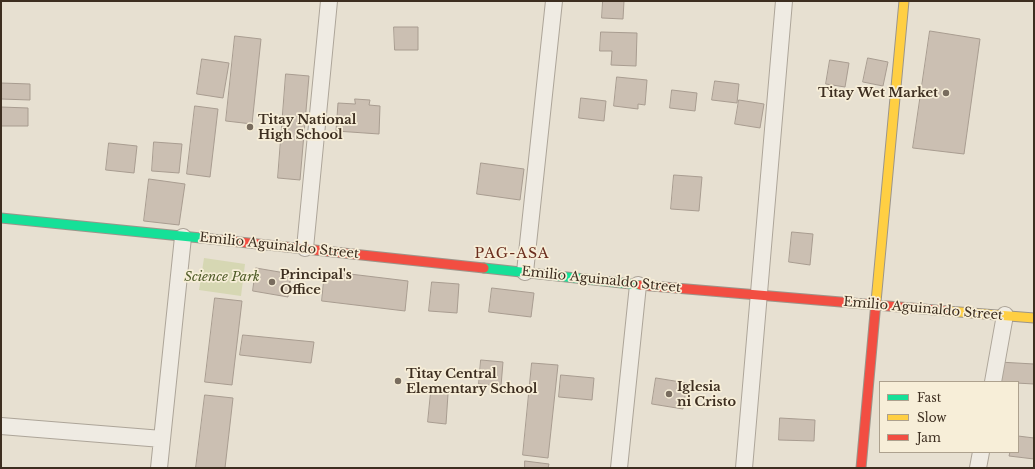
<!DOCTYPE html>
<style>
body{margin:0}
#map{position:relative;width:1035px;height:469px;overflow:hidden;background:#e7e0d1;font-family:"Libre Baskerville",serif}
canvas{display:block}
.frame{position:absolute;inset:0;border:2px solid #3d2e20;pointer-events:none}
.legend{position:absolute;left:879px;top:381px;width:140px;height:72px;box-sizing:border-box;background:#f7eed8;border:1px solid #ada18e;margin:0;padding:5px 7px;list-style:none;font-size:12px;color:#3d2e20}
.legend li{display:flex;align-items:center;gap:8px;height:20px}
.legend b{width:20px;border:1px solid #ada18e}
</style>
<div id="map">
<canvas width="1035" height="469"></canvas>
<div class="frame"></div>
<ul class="legend">
<li><b style="height:5px;background:#16e098"></b>Fast</li>
<li><b style="height:5px;background:#ffcf43"></b>Slow</li>
<li><b style="height:5px;background:#f24e42"></b>Jam</li>
</ul>
</div>
<script>
const g = document.querySelector('canvas').getContext('2d');
g.lineJoin = 'round';
function fillPath(path, color) { g.fillStyle = color; g.fill(path, 'evenodd'); }
function trace(path, color, width, dash) { g.strokeStyle = color; g.lineWidth = width; g.lineCap = dash ? 'butt' : 'round'; g.setLineDash(dash || []); g.stroke(path); }
function drawText(font, color, halo, rows, align = 'center') {
  g.font = font + ' "Libre Baskerville",serif'; g.lineWidth = 3.5; g.setLineDash([]); g.textBaseline = 'middle'; g.strokeStyle = halo; g.fillStyle = color; for (const [text, x, y, turn = 0] of rows) {
    g.save(); g.translate(x, y); g.rotate((+turn || 0) * Math.PI / 180); g.textAlign = isNaN(turn) ? turn : align; if (halo) g.strokeText(text, 0, 0); g.fillText(text, 0, 0); g.restore();
  }
}
const green = new Path2D(`
 M204,258L245,264L241,296L199,290Z`);
const building = new Path2D(`
 M603,1H624L623,19L602,18Z
 M394,27H418V50H395Z
 M930,31L980,39L964,154L913,148Z
 M601,32L637,33L636,66L611,65L612,51H600Z
 M235,36L261,39L252,124L226,121Z
 M868,58L888,62L883,86L863,82Z
 M202,59L229,63L223,98L197,94Z
 M830,60L849,63L845,87L826,84Z
 M286,74L309,76L300,180L278,178Z
 M617,77L647,80L645,105L638,104V109L614,106Z
 M715,81L739,84L737,103L712,100Z
 M1,83L30,84V100L1,99Z
 M672,90L697,93L695,111L670,108Z
 M581,98L606,101L604,121L579,118Z
 M355,99L370,100L369,105L380,106L379,134L336,131L338,103L355,104Z
 M739,100L764,104L760,128L735,124Z
 M195,106L218,109L210,177L187,174Z
 M1,107L28,108V126H1Z
 M154,142L182,144L179,173L152,171Z
 M109,143L137,146L134,173L106,170Z
 M481,163L524,169L520,200L477,194Z
 M674,175L702,177L699,211L671,209Z
 M149,179L185,184L179,225L144,221Z
 M792,232L813,234L810,265L789,262Z
 M256,268L291,274L288,297L253,291Z
 M325,271L408,281L405,311L322,301Z
 M432,282L459,284L457,313L429,311Z
 M492,288L534,293L531,317L489,312Z
 M215,298L242,301L232,385L205,382Z
 M243,335L314,342L311,363L240,355Z
 M481,360L503,362L501,386L479,384Z
 M999,362L1034,364V384L998,382Z
 M532,363L558,365L548,458L523,455Z
 M561,375L594,378L592,400L559,397Z
 M656,378L687,383L683,409L652,404Z
 M431,392L448,394L446,424L428,422Z
 M205,395L233,398L225,468H196Z
 M780,418L815,420L814,441L779,440Z
 M1018,436L1034,438V459L1009,456L1010,452H1018Z
 M525,461L549,464L548,468H525Z`);
const street = new Path2D(`
 M305,248L329,1
 M525,272L554,1
 M993,382L1005,315
 M1,426L162,439
 M159,468L183,237
 M619,468L638,285
 M744,468L784,1
 M978,468L981,452`);
const fast = new Path2D(`
 M1,218L211,239
 M484,268L640,285`);
const slow = new Path2D(`
 M876,302L904,1
 M947,311L1034,318`);
const jam = new Path2D(`
 M211,239L484,268
 M640,285L947,311
 M861,468L876,302`);
const markers = [
 [946,93,4,"#786c5e"],
 [250,127,4,"#786c5e"],
 [272,282,4,"#786c5e"],
 [398,381,4,"#786c5e"],
 [669,394,4,"#786c5e"]
];
const poiNames = [
 ["Titay Wet Market",938,93,"right"],
 ["Titay National",258,120],
 ["High School",258,135],
 ["Principal's",280,275],
 ["Office",280,290],
 ["Titay Central",406,374],
 ["Elementary School",406,389],
 ["Iglesia",677,387],
 ["ni Cristo",677,402]
];
const streetNames = [
 ["Emilio Aguinaldo Street",279,246,6],
 ["Emilio Aguinaldo Street",601,280,6],
 ["Emilio Aguinaldo Street",923,309,5]
];
const parkNames = [
 ["Science Park",222,277]
];
const neighbourhoodNames = [
 ["PAG-ASA",512,254]
];
fillPath(green, '#d6d7b3');
fillPath(building, '#cbbfb2');
trace(building, '#a89c90', 1);
trace(street, '#ada599', 18);
trace(fast, '#9c958a', 11);
trace(slow, '#9c958a', 11);
trace(jam, '#9c958a', 11);
trace(street, '#efebe3', 16);
trace(fast, '#16e098', 9);
trace(slow, '#ffcf43', 9);
trace(jam, '#f24e42', 9);
for (const [x, y, r, color] of markers) { const dot = new Path2D(); dot.arc(x, y, r, 0, 2 * Math.PI); g.fillStyle = color; g.fill(dot); trace(dot, '#f7eed8', 1.5); }
drawText('bold 13px', '#3d2e20', '#f7eed8', poiNames, 'left');
drawText('13px', '#3d2e20', '#f7eed8', streetNames);
drawText('italic 13px', '#4d5a26', '#f7eed8', parkNames);
g.letterSpacing = '1px';
drawText('14px', '#6b2e1e', '#f7eed8', neighbourhoodNames);
g.letterSpacing = '0px';
</script>
